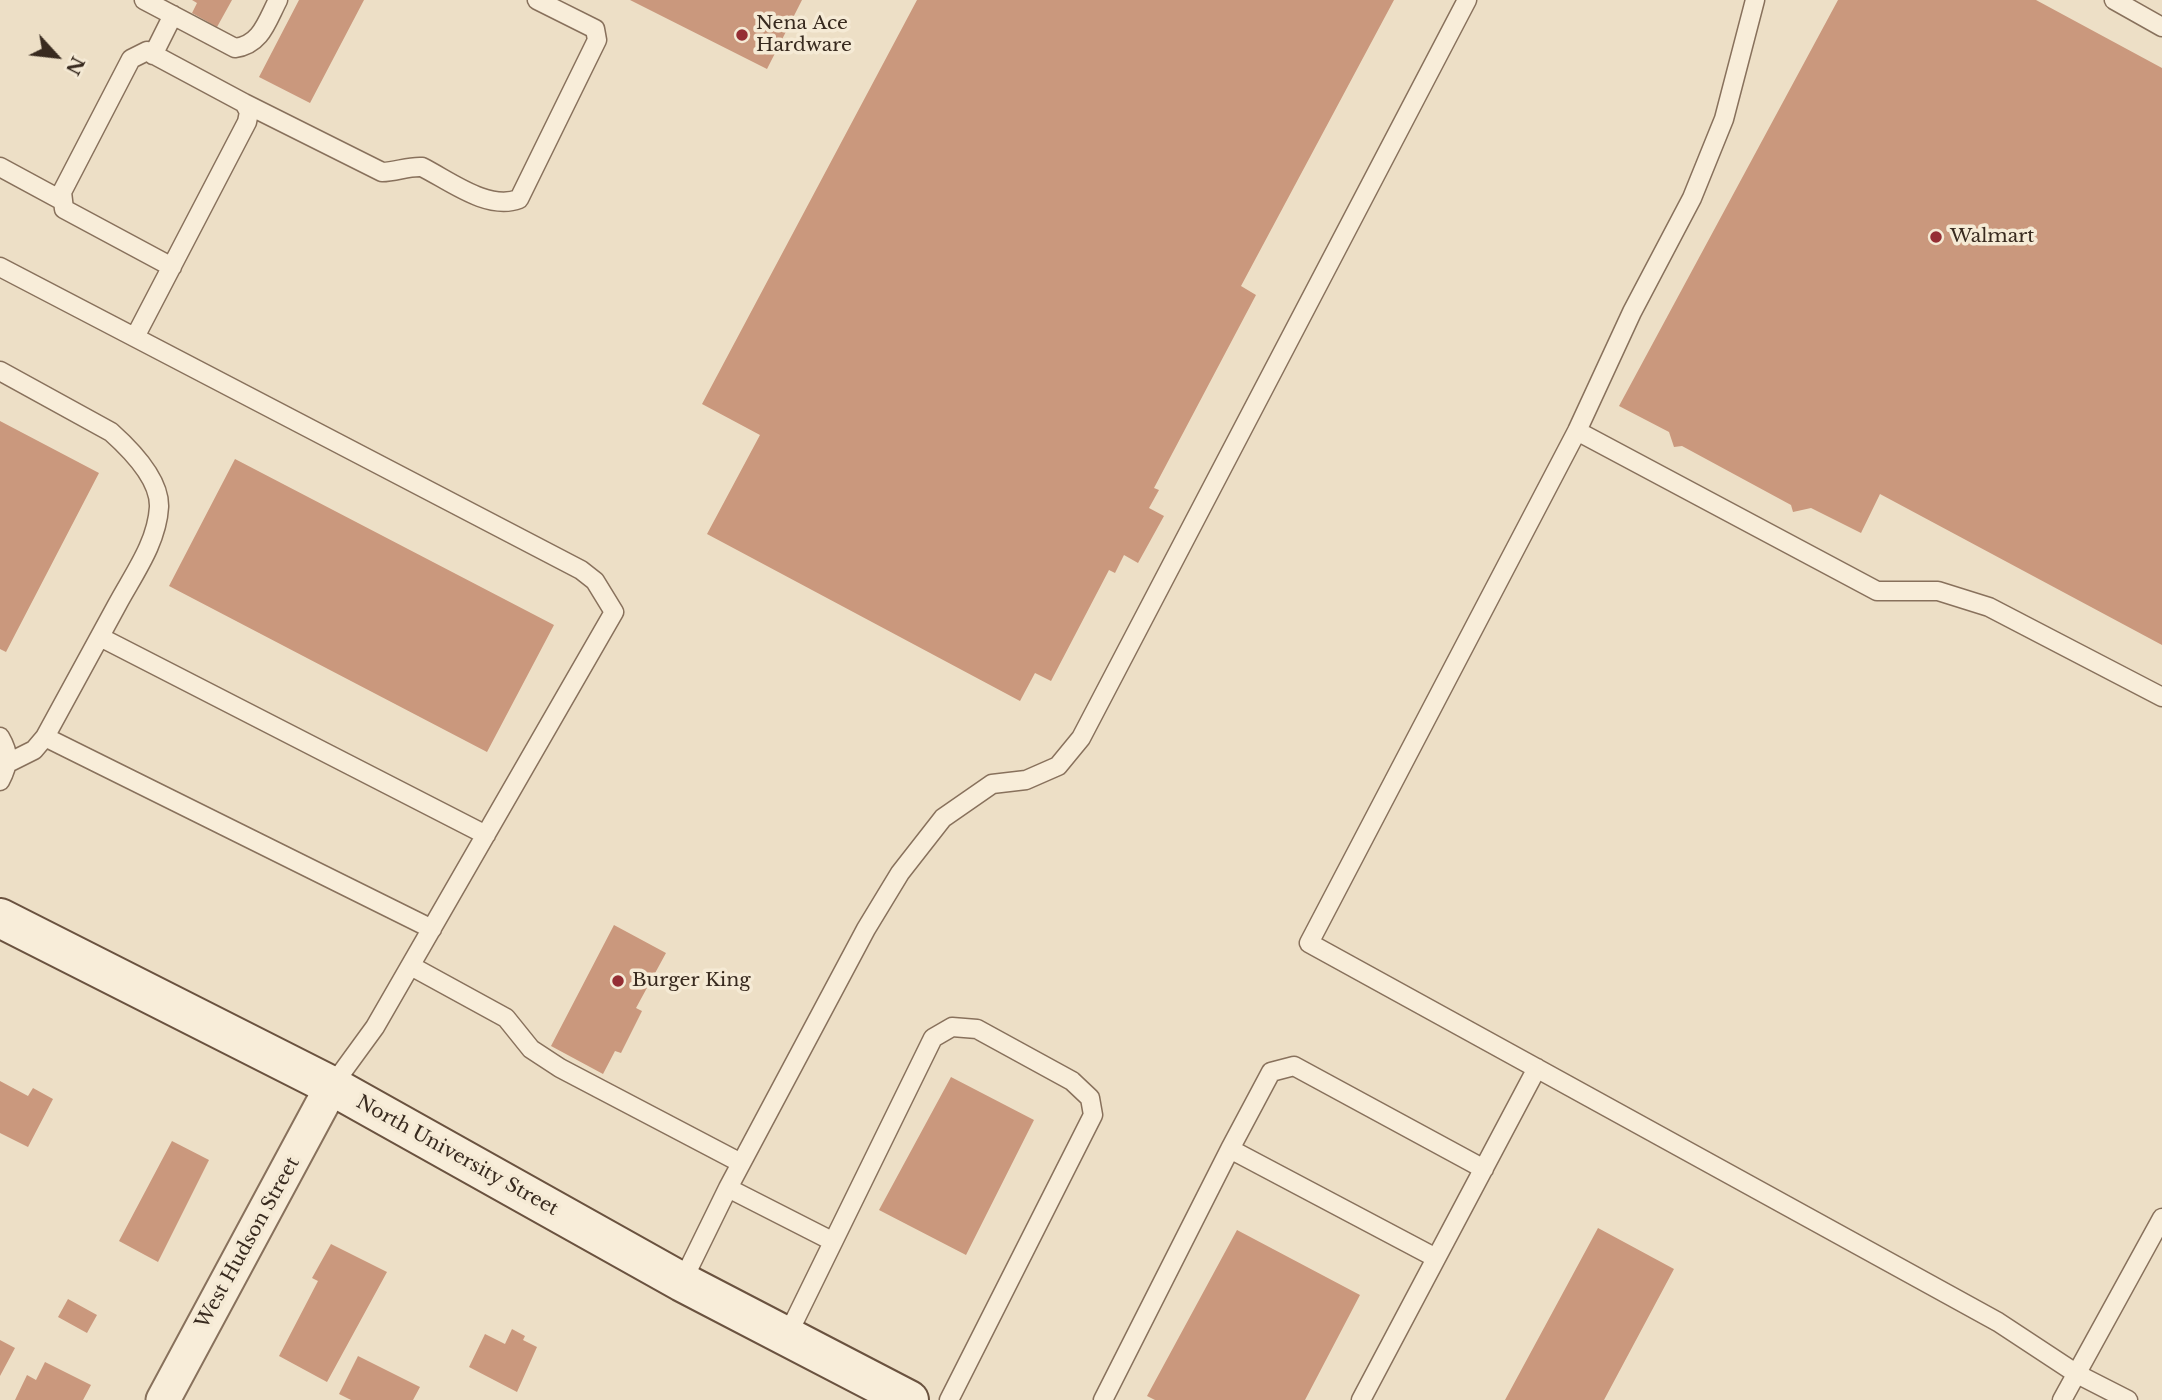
<!DOCTYPE html>
<style>
body{margin:0}
#map{position:relative;width:2162px;height:1400px;overflow:hidden;background:#eddfc6;font-family:"Libre Baskerville",serif}
canvas{display:block}
.north{position:absolute;left:21px;top:21px;width:70px;height:70px;-webkit-text-stroke:5px #f5ead5;paint-order:stroke;rotate:117deg;font-size:19px;font-weight:700;line-height:28px;text-align:center;color:#382a1f}
.north::after{content:'';display:block;margin:auto;width:24px;height:32px;background:#382a1f;clip-path:polygon(50% 0,100% 100%,50% 72%,0 100%)}
</style>
<div id="map">
<canvas width="2162" height="1400"></canvas>
<div class="north">N</div>
</div>
<script>
const g = document.querySelector('canvas').getContext('2d');
g.lineJoin = 'round';
function fillPath(path, color) { g.fillStyle = color; g.fill(path, 'evenodd'); }
function trace(path, color, width, dash) { g.strokeStyle = color; g.lineWidth = width; g.lineCap = dash ? 'butt' : 'round'; g.setLineDash(dash || []); g.stroke(path); }
function drawText(font, color, halo, rows, align = 'center') {
  g.font = font + ' "Libre Baskerville",serif'; g.lineWidth = 7; g.setLineDash([]); g.textBaseline = 'middle'; g.strokeStyle = halo; g.fillStyle = color; for (const [text, x, y, turn = 0] of rows) {
    g.save(); g.translate(x, y); g.rotate((+turn || 0) * Math.PI / 180); g.textAlign = isNaN(turn) ? turn : align; if (halo) g.strokeText(text, 0, 0); g.fillText(text, 0, 0); g.restore();
  }
}
const building = new Path2D(`
 M192,0H232L217,27L192,13L197,3Z
 M299,0H364L310,103L259,77Z
 M630,0H802L767,69Z
 M917,0H1394L1241,286L1256,295L1154,488L1159,490L1149,508L1164,516L1138,563L1124,555L1115,573L1109,570L1051,681L1035,673L1020,701L707,534L760,435L702,404Z
 M1838,0H2036L2162,68V645L1880,494L1861,533L1811,508L1793,512L1791,505L1682,446L1674,447L1669,432L1619,406Z
 M0,421L99,473L6,652L0,649Z
 M235,459L554,625L487,752L169,586Z
 M614,925L666,953L636,1008L642,1011L621,1053L615,1051L603,1074L551,1046Z
 M951,1077L1034,1120L966,1255L879,1210Z
 M0,1081L28,1096L33,1088L53,1099L28,1147L0,1133Z
 M172,1141L209,1160L158,1262L119,1241Z
 M1598,1228L1674,1269L1604,1400H1505Z
 M1237,1230L1360,1295L1305,1400H1155L1147,1396Z
 M331,1244L387,1272L327,1382L279,1356L318,1281L312,1278Z
 M68,1299L97,1315L87,1333L58,1317Z
 M512,1329L525,1336L523,1340L537,1347L517,1392L469,1367L485,1334L505,1344Z
 M0,1340L15,1348L0,1376Z
 M358,1356L420,1387L413,1400H351L339,1394Z
 M45,1362L91,1385L83,1400H15L27,1375L36,1380Z`);
const service = new Path2D(`
 M144,0L235,48C261,45 267,21 278,0
 M1755,0L1724,119L1692,198L1632,312L1577,431L1309,943L1998,1322L2077,1374L2128,1400
 M2114,0L2162,27
 M153,55L173,15
 M244,103L382,172C396,172 408,166 422,167C450,181 488,211 519,199L597,40L595,29L537,0
 M0,167L61,200
 M0,267L581,570L595,581L614,612L375,1027L332,1086
 M135,337L247,122L249,112L244,103L147,51L131,59L62,192L64,209L172,267
 M0,371L111,432C130,449 160,479 159,507C157,543 133,575 117,605C93,649 69,693 45,737L34,750L8,763
 M1577,431L1877,591H1938L1989,607L2162,697
 M100,637L486,835
 M0,737C10,754 9,764 0,781
 M45,737L432,929
 M411,966L506,1018L531,1049L560,1068L741,1163
 M728,1188L832,1241
 M1436,1258L1230,1149L1271,1072L1294,1066L1484,1169
 M682,1282L728,1188L866,929L900,873L943,818L992,784L1026,780L1058,766L1081,738L1467,0
 M787,1336L933,1038L952,1027L977,1029L1072,1081L1090,1098L1093,1115L949,1400
 M1103,1400L1230,1149
 M1361,1400L1537,1068
 M2062,1400L2162,1218`);
const minor = new Path2D(`
 M163,1400L332,1086`);
const secondary = new Path2D(`
 M0,918L332,1086L682,1282L909,1400`);
const markers = [
 [742,35,7,"#952e34"],
 [1936,237,7,"#952e34"],
 [618,981,7,"#952e34"]
];
const poiNames = [
 ["Nena Ace",756,24],
 ["Hardware",756,46],
 ["Walmart",1950,237],
 ["Burger King",632,981]
];
const streetNames = [
 ["North University Street",457,1156,29],
 ["West Hudson Street",248,1243,-61]
];
fillPath(building, '#ca987d');
trace(service, '#88715c', 21);
trace(minor, '#88715c', 37);
trace(secondary, '#6a523f', 42);
trace(service, '#f8edd9', 18);
trace(minor, '#f8edd9', 33);
trace(secondary, '#f8edd9', 38);
for (const [x, y, r, color] of markers) { const dot = new Path2D(); dot.arc(x, y, r, 0, 2 * Math.PI); g.fillStyle = color; g.fill(dot); trace(dot, '#f5ead5', 2.5); }
drawText('19px', '#382a1f', '#f5ead5', poiNames, 'left');
drawText('19px', '#382a1f', '#f5ead5', streetNames);
</script>
